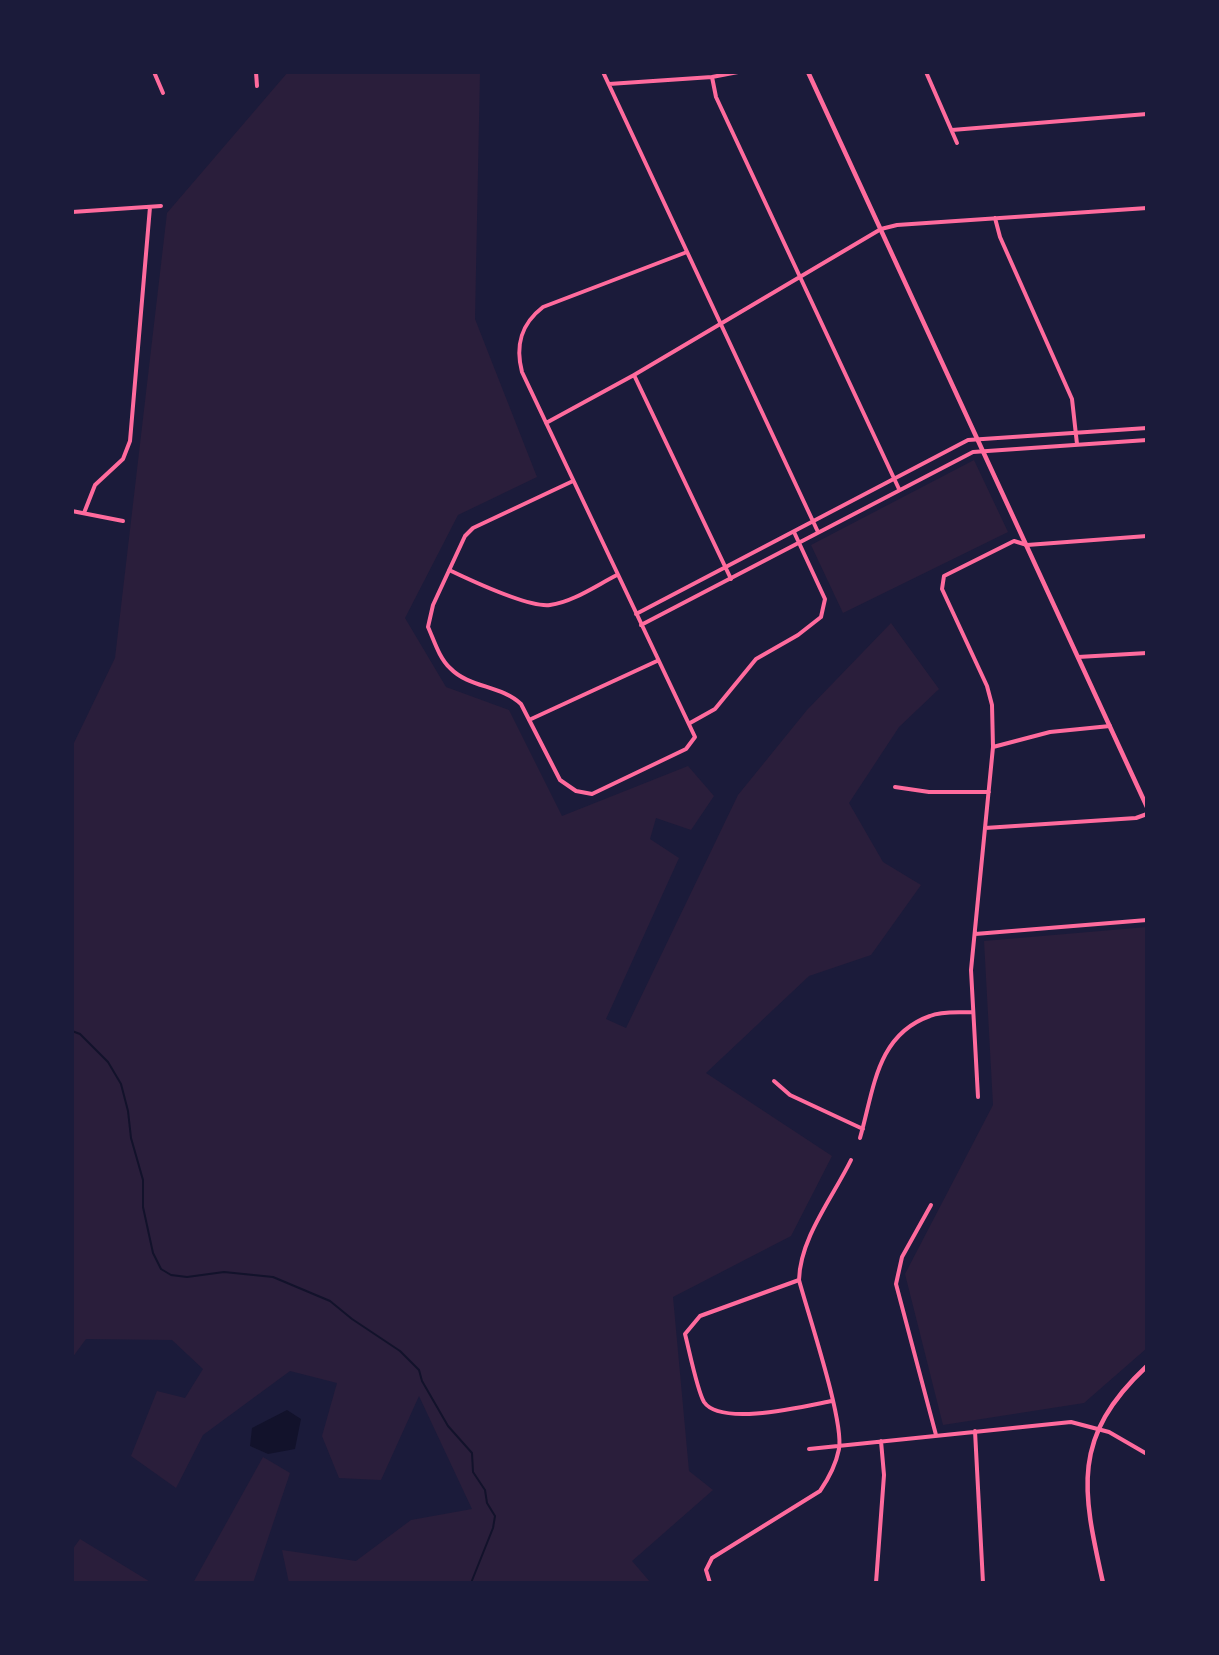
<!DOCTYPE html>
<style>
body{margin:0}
#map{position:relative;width:1219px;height:1655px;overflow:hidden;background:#1b1b3a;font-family:"DejaVu Sans",sans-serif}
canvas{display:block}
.frame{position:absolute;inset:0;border:74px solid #1b1b3a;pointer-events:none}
</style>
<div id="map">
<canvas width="1219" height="1655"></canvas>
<div class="frame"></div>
</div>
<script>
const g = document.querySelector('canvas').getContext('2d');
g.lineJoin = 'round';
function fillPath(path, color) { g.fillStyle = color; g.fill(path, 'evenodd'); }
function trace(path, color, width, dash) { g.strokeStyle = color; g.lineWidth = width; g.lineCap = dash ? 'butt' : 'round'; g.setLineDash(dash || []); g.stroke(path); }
const green = new Path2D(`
 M288,72H480L475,319L537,477L458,515L405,618L446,687L509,710L562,816L688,766L714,796L691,830L656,818L650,839L679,858L606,1019L626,1028L738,795L807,710L891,623L939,689L899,727L849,803L883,862L921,885L871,955L809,976L706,1073L832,1156L791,1236L673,1297L689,1471L713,1490L632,1561L651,1583H289L282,1550L356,1561L411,1520L472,1509L419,1396L381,1480L339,1478L322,1436L337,1383L290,1371L203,1435L176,1488L131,1456L157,1391L185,1398L203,1369L172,1340L86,1339L72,1358V747L115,658L167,213Z
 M974,460L1008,532L843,613L811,545Z
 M1147,927V1348L1084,1403L943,1425L905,1274L993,1105L984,941Z
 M263,1457L290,1473L253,1583H193Z
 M80,1539L152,1583H72V1550Z`);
const water = new Path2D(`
 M287,1410L301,1419L295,1449L268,1454L250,1446L252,1428Z`);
const stream = new Path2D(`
 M72,1031L80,1034L108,1062L121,1084L128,1111L131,1138L143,1180V1207L153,1253L161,1269L171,1275L187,1277L224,1272L273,1277L330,1301L352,1319L400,1351L419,1370L422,1381L448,1426L472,1453L473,1472L485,1490L487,1503L495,1516L493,1528L471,1583`);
const minor = new Path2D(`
 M154,72L163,93
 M256,72L257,86
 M603,72L818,532
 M926,72L957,143
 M712,77L716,97L899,489
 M609,84L712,77L738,72
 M952,130L1147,114
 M72,212L161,206
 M995,218L1000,237L1072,399L1077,444
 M634,375L731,579
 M546,423L634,375L881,229L897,225L1147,208
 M573,481L473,528L465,536L433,605L428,627C434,640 439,658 450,668C469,688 501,685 521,704L560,780L576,791L592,794L686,749L695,737L522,372C515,345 521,324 543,307L687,252
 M72,511L123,521
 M84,513L95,485L123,459L130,441L150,207
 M449,570C470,580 528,608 550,605C573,602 597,585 617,575
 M636,614L968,440L1147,428
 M641,625L973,452L1147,440
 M1078,657L1147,653
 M529,720L657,661
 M690,723L715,709L756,659L798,635L821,617L825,599L794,532
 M993,747L1050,732L1110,726
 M895,787L929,792H989
 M985,828L1136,818L1147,814
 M975,934L1147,920
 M774,1081L790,1095L863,1129
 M978,1097L971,970L993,747L992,705L987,686L942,589L944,576L1014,541L1027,545L1147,536
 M860,1138C874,1090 876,1035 930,1016C942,1011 959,1013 972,1012
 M931,1205L902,1257L896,1284L936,1435
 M799,1280L700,1316L685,1334C689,1349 697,1390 704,1402C721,1427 806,1406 832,1401
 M975,1431L983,1583
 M809,1449L1071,1422L1109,1432L1147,1454
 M710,1583L706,1570L712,1558L820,1491C829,1478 836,1464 839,1449C844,1420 808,1314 799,1280C800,1238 833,1197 851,1160
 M876,1583L884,1475L881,1441`);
const tertiary = new Path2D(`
 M808,72L1147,807
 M1103,1583C1082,1489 1071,1437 1147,1366`);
fillPath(green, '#2a1e3b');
fillPath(water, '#12122b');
trace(stream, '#12122b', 2);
trace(minor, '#ff6b9d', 4);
trace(tertiary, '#ff6b9d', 4.5);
</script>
